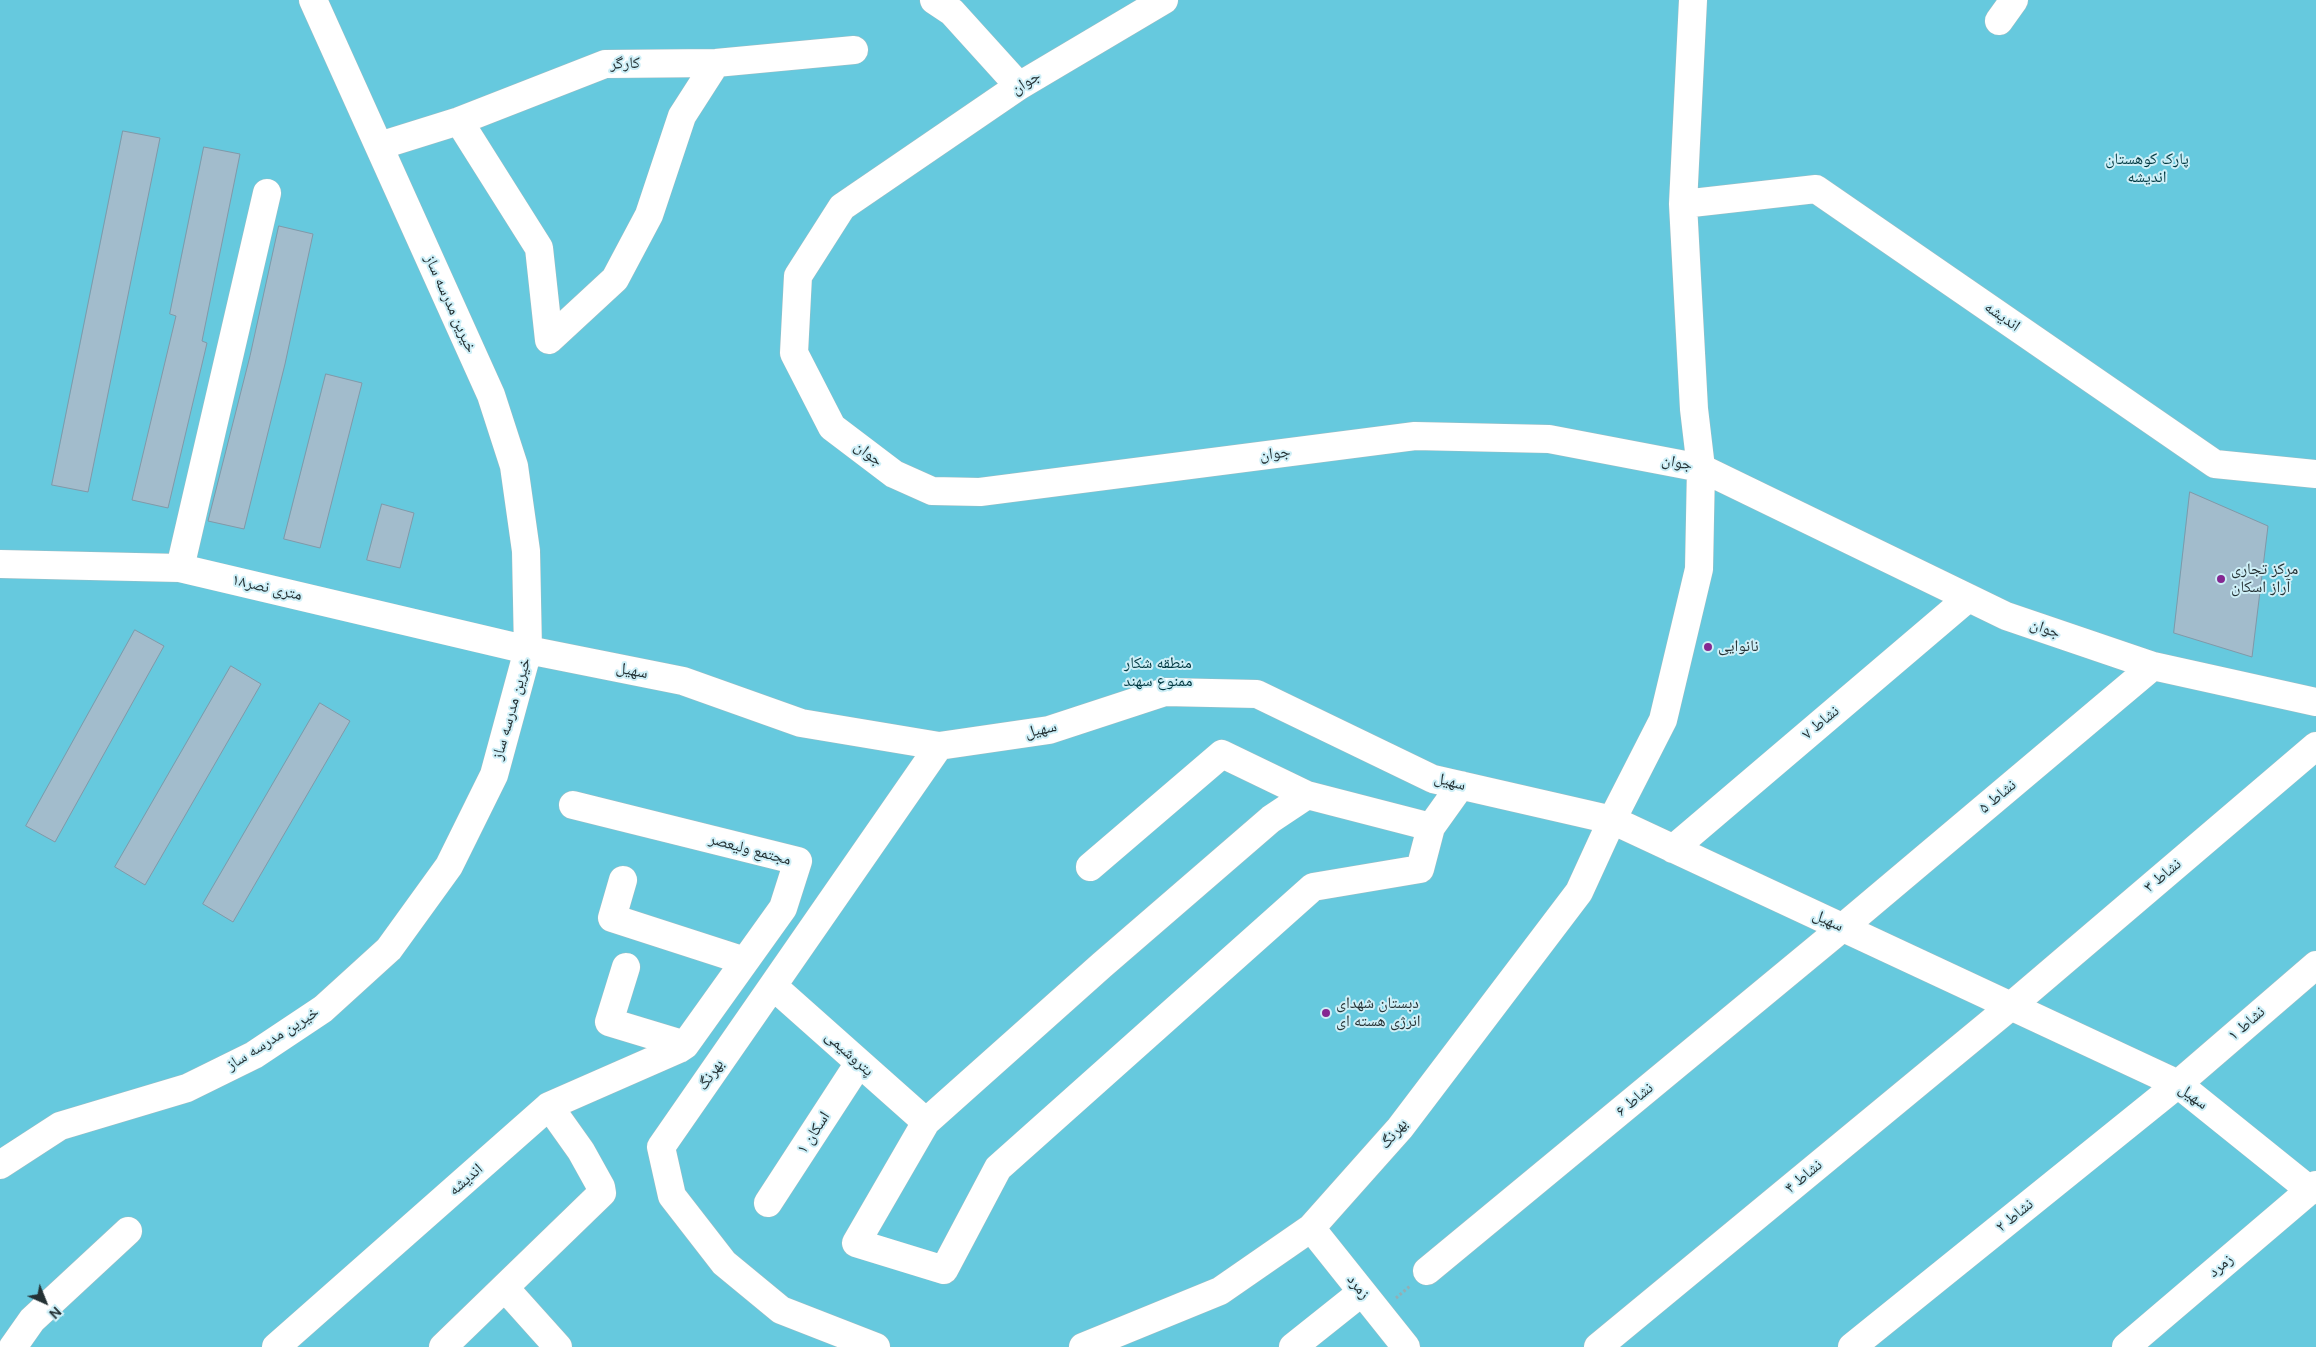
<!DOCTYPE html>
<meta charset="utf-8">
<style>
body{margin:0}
#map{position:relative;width:2316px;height:1347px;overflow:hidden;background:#ceeff7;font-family:"DM Sans",sans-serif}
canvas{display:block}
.north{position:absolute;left:20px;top:1277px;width:50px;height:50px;-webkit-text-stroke:4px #ceeff7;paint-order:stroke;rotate:136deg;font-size:14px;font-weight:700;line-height:20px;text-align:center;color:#243134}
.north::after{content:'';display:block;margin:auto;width:18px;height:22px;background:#243134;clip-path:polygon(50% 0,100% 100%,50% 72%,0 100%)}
</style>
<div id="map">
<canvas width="2316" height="1347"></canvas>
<div class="north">N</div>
</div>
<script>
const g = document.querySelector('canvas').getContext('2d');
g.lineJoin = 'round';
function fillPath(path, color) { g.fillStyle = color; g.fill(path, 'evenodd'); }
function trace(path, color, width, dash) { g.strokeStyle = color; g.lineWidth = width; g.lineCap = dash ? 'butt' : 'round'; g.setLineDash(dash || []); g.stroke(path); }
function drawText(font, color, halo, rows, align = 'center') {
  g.font = font + ' "DM Sans","Noto Naskh Arabic",sans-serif'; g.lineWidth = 4; g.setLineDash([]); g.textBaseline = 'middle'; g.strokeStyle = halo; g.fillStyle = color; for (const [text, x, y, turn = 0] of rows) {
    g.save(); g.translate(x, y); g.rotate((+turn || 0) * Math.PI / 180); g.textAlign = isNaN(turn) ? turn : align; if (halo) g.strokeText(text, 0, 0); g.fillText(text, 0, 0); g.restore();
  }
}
const green = new Path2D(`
 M0,0H2316V1347H0Z`);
const building = new Path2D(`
 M123,131L160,138L88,492L52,485Z
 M204,147L240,154L202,341L207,343L168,508L132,500L176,316L170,314Z
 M279,226L313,234L285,364L244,529L208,521L250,356Z
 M326,374L362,383L320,548L284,539Z
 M2190,492L2268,526L2252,657L2174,633Z
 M382,504L414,513L400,568L367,560Z
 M135,630L164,646L55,842L26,826Z
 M231,666L261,684L145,885L115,867Z
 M320,703L350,721L233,922L203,904Z`);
const path = new Path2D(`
 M1396,1298L1410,1286`);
const minor = new Path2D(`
 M934,0L952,12L1019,86
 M1164,0L1019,86L842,207L798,276L794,353L832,427L894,474L932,491L980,492L1415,436L1549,439L1701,468L2006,616L2153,666L2316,702
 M1999,21L2014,0
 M459,121L539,248L549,340L615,279L649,215L682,116L716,63
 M379,146L459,121L605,64L716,63L854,50
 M1683,204L1816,189L2215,464L2316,474
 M0,564L180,568L528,650L683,681L801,723L939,746L1049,730L1165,692L1257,694L1433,779L1612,820L2178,1084L2311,1191
 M180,568L267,193
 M1431,827L1307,795L1271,819L1102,965L926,1122L856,1243L944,1270L998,1168L1313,887L1420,869L1431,827L1461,785
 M1673,849L1968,598
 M1090,867L1222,754L1307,795
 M623,880L612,918L745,961
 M626,967L609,1022L685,1045
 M773,986L926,1122
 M0,1165L60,1126L187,1088L254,1055L323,1009L389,949L449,866L494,775L528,650L526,551L514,466L491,395L313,0
 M768,1203L859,1063
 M1311,1228L1406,1347
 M1427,1271L1842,928L2153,666
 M505,1288L558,1347
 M13,1347L32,1320L128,1231
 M276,1347L549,1106L679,1049L685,1045L783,908L798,861L573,805
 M443,1347L602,1193L601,1187L581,1151L549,1106
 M876,1347L781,1310L724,1263L672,1196L661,1147L939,746
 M1083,1347L1220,1291L1311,1228L1400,1128L1579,892L1612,820L1663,720L1699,569L1701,468L1694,409L1683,204L1693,0
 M1293,1347L1362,1292
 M1598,1347L2011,1006L2316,746
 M1852,1347L2178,1084L2316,965
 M2126,1347L2316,1185`);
const markers = [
 [2221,579,5,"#852791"],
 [1708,647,5,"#852791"],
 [1326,1013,5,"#852791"]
];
const streetNames = [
 ["کارگر",625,64,-2],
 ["جوان",1026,83,-32],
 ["خیرین مدرسه ساز",450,304,66],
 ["اندیشه",2002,317,35],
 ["جوان",868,454,37],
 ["جوان",1275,454,-7],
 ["جوان",1677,463,11],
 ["۱۸متری نصر",267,588,13],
 ["جوان",2045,629,19],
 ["سهیل",632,671,11],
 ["خیرین مدرسه ساز",512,709,-74],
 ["نشاط ۷",1821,723,-40],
 ["سهیل",1041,730,-12],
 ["سهیل",1450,782,15],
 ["نشاط ۵",1998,797,-40],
 ["مجتمع ولیعصر",750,850,15],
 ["نشاط ۳",2163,876,-40],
 ["سهیل",1828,921,25],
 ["نشاط ۱",2247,1024,-41],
 ["خیرین مدرسه ساز",273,1039,-32],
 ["پتروشیمی",849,1054,42],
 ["بهرنگ",711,1075,-55],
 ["سهیل",2193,1097,37],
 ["نشاط ۶",1635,1100,-40],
 ["اسکان ۱",814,1133,-57],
 ["بهرنگ",1394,1134,-50],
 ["نشاط ۴",1804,1177,-40],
 ["اندیشه",466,1180,-41],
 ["نشاط ۲",2015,1216,-39],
 ["زمرد",2221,1266,-40],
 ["زمرد",1358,1287,51]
];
const parkNames = [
 ["پارک کوهستان",2147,160],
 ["اندیشه",2147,178],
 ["منطقه شکار",1158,664],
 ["ممنوع سهند",1158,682]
];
const poiNames = [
 ["مرکز تجاری",2231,570],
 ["آراز اسکان",2231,588],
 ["نانوایی",1718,647],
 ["دبستان شهدای",1336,1004],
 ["انرژی هسته ای",1336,1022]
];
fillPath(green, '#66c9de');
fillPath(building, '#a2bccc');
trace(building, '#8099a9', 1);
trace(minor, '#9cbdc4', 29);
trace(path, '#93aeb4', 3, [2.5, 2.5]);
trace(minor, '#fff', 28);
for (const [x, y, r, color] of markers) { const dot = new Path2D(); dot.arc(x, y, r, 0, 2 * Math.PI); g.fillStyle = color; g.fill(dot); trace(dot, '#ceeff7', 2); }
drawText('16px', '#243134', '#ceeff7', streetNames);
drawText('16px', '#003841', '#ceeff7', parkNames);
drawText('16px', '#243134', '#ceeff7', poiNames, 'left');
</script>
